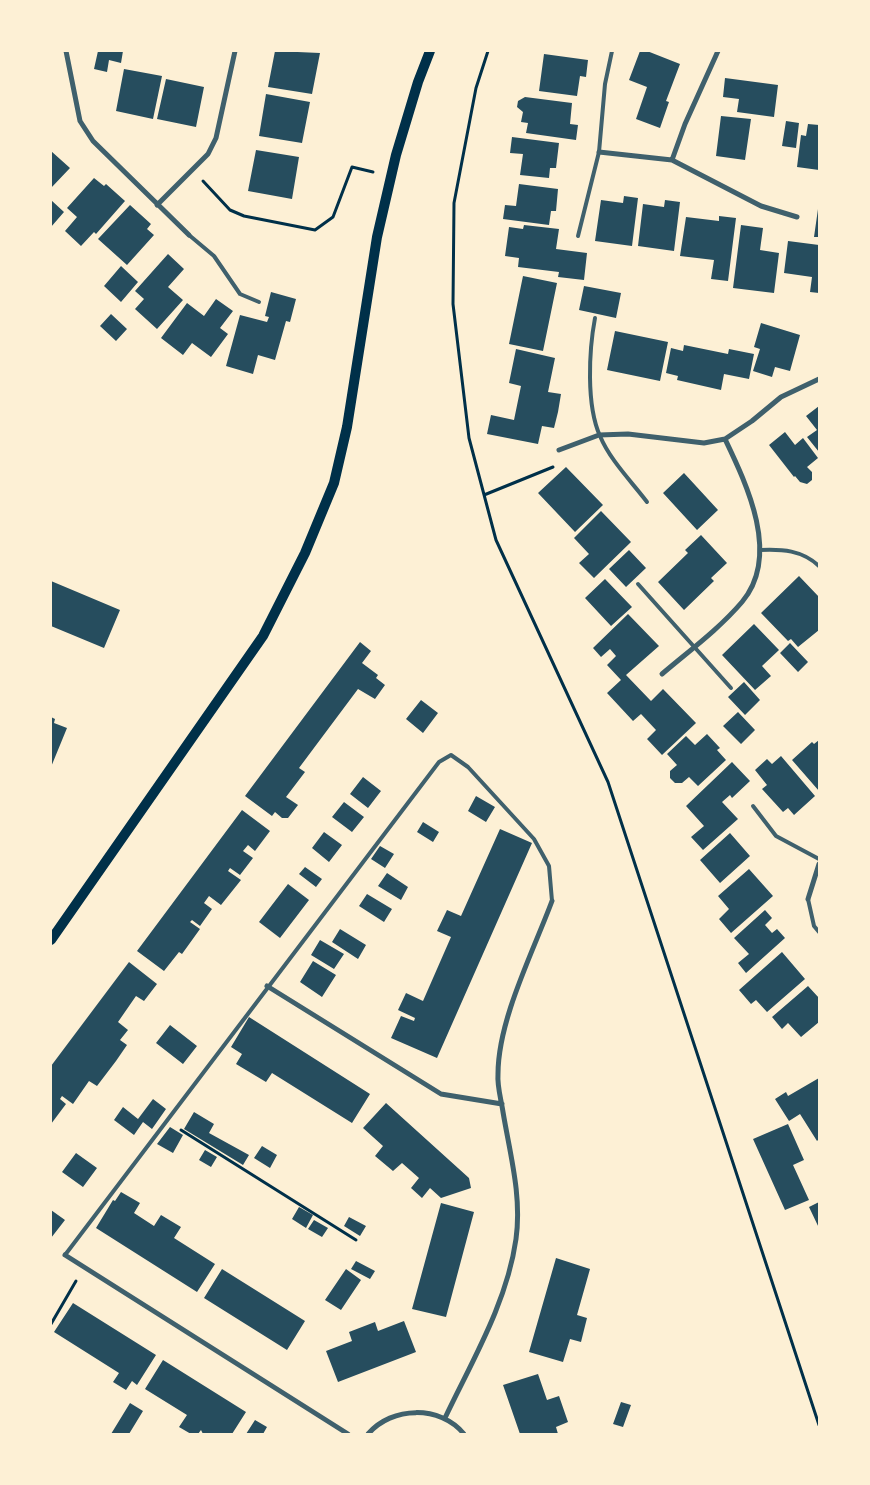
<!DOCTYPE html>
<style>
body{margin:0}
#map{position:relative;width:870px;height:1485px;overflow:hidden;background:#fdf0d5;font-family:"Noto Sans",sans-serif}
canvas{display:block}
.frame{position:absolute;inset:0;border:52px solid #fdf0d5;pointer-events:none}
</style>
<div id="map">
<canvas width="870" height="1485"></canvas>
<div class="frame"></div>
</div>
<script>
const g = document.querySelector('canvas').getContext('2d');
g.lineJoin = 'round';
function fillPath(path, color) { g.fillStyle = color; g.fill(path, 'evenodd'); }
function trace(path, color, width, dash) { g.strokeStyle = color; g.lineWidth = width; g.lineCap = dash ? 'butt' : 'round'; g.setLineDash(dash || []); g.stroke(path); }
const building = new Path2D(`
 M98,51H123L121,63L109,60L107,72L94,69Z
 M275,51L320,53L312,94L268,87Z
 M640,51H647L680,64L666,101L669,102L660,128L636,119L647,87L629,80Z
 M544,54L588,60L586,77L580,76L577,96L539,91Z
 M124,69L162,76L153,119L116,111Z
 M725,78L778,85L774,117L737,112L739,99L723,97Z
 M166,79L204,87L196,127L157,119Z
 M266,94L310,102L302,143L259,136Z
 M525,97L572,103L570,124L578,125L576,140L526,133L528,123L521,122L523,112L517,107L518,101Z
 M721,116L751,119L745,160L716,156Z
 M786,121L799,123L796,148L782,146Z
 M808,124L819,125V170L797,167L801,135L806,136Z
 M512,137L559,143L556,168H550L549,178L520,175L523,154L510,153Z
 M256,150L299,157L292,199L248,191Z
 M51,151L70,168L51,188Z
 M94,178L104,186L106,184L125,201L96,234L94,232L81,246L65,231L77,217L67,208Z
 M519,184L558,189L556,211H551L549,225L503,219L505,205L516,206Z
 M624,196L638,198L632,246L595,241L601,200L623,203Z
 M51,200L64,212L51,227Z
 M665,200L680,202L674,251L638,246L643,204L664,207Z
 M130,205L151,224L147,229L154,235L127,265L98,239Z
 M818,209H819V237H814Z
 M719,216L736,218L728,281L711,279L714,260L680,256L686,217L719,221Z
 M524,225L559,229L556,249L587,253L584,280L558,277L559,272L518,267L519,258L505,256L509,227L523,229Z
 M741,225L763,228L760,250L779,253L774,293L733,288Z
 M788,241L819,245V293L810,292L812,277L784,273Z
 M168,254L184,269L168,287L183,300L157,329L135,309L144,299L135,291Z
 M121,266L138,282L121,302L104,286Z
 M523,276L557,283L543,351L509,344Z
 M584,286L621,293L616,318L579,310Z
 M271,292L296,299L290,322L286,321L275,360L258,355L253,374L226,366L240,315L267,322L269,317L265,316Z
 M216,299L233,311L220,328L228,334L211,357L192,343L183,355L161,338L187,303L204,316Z
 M111,314L127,329L116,341L100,326Z
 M761,323L800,335L790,371L775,367L772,377L753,371L760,349L754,347Z
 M615,331L668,342L660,381L607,370Z
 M684,345L728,354L729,349L754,354L749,379L724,374L721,390L677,380L678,376L666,373L671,348L683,351Z
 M516,349L555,358L548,392L561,394L558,412L554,428L542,426L538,444L487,434L491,415L514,420L521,386L509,383Z
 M819,406V452L807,437L817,430L806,416Z
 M785,432L795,445L803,438L818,458L807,467L812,472V480L807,484L800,482L795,476L794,477L769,445Z
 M566,467L603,505L575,532L538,493Z
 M684,473L718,510L697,530L663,493Z
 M601,511L631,542L594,578L579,563L589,554L574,538Z
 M701,535L727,563L711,578L714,581L684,610L658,582L688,553L685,550Z
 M629,550L646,568L626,587L609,569Z
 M799,576L819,597V630L798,647L791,639L788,641L761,613Z
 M605,579L632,607L611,626L585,598Z
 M51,581L120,610L104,648L51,626Z
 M628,614L659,646L626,675L651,701L663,689L696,723L662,755L647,739L656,730L641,714L633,721L607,693L621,680L607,665L616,656L610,649L601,657L593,648Z
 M754,624L779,650L762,666L771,676L755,690L722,655Z
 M360,642L371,651L362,663L378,675L376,678L385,685L375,699L358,689L299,768L305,772L286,797L298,805L288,818H282L275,812L272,816L245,796Z
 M790,643L808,662L798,672L780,653Z
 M744,682L760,700L745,715L728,697Z
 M421,700L438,713L423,733L406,719Z
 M738,712L755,730L741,744L723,726Z
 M51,717L55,719L54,723L67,728L51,767Z
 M707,734L720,748L717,750L726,760L698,786L689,777L682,783H675L670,778V771L677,765L667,754L686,736L695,745Z
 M819,740V791L792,760L812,742L814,744Z
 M781,756L815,796L794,815L788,808L783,812L762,789L767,785L755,770L767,759L772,764Z
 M732,762L750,781L732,798L730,795L722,802L738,819L703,850L691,837L704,826L686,806Z
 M363,777L381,791L368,808L350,794Z
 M476,796L495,807L486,822L468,811Z
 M344,802L364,817L352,832L332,817Z
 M242,810L270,831L255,851L248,845L243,851L253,858L240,875L230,868L228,871L241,880L221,905L209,896L204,903L212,909L200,926L192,920L190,922L200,929L182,954L179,952L164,971L137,951Z
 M423,822L439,832L433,842L417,832Z
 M500,829L532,843L437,1058L391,1038L401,1016L414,1021L415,1018L398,1010L406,993L423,1001L451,937L437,931L447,910L461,916Z
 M324,832L342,845L329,862L312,848Z
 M730,833L750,856L720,883L700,860Z
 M380,846L394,854L385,868L371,859Z
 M305,867L322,879L316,887L299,874Z
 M749,869L773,896L731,933L719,919L729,909L718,896Z
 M387,873L408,887L401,900L378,886Z
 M288,884L309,900L280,938L259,922Z
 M367,894L392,909L384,922L359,906Z
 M765,910L772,918L765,925L772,933L777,929L785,938L746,973L738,963L749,954L734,938Z
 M340,929L366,945L358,959L332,942Z
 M320,940L344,954L334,969L311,955Z
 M782,952L805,979L767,1012L756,1000L751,1004L739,990Z
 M313,961L336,975L322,997L300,982Z
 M129,962L157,984L144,1001L136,996L118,1022L128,1030L120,1040L127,1045L116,1061L97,1086L89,1081L73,1104L62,1096L60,1099L66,1104L51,1124V1066Z
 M808,986L819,998V1022L801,1037L788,1023L782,1029L772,1017Z
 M249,1017L370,1094L352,1123L272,1073L266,1082L236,1064L242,1054L231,1047Z
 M170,1025L197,1046L183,1064L156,1043Z
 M819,1078V1139L817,1141L800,1114L789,1121L775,1099L786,1092L788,1096Z
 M153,1099L166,1109L152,1129L143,1122L134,1135L114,1120L123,1107L138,1119Z
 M386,1103L469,1178L471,1188L441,1198L430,1188L422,1198L411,1188L419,1178L402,1163L393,1171L375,1156L383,1146L363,1128Z
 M194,1112L214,1124L209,1133L249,1155L243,1165L184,1129Z
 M788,1124L804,1160L793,1165L809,1200L785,1210L753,1139Z
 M170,1127L183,1135L173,1153L157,1144Z
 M262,1146L277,1155L270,1168L254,1158Z
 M205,1150L217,1157L211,1167L199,1160Z
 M76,1153L97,1168L83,1187L62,1172Z
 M121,1192L140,1203L134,1213L154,1226L161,1215L181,1227L174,1238L215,1264L197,1292L96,1228L113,1200L115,1201Z
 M819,1202V1228L809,1207Z
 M441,1203L474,1212L446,1317L412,1309Z
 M299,1207L313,1215L306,1228L292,1219Z
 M51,1210L65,1220L51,1238Z
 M349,1217L366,1226L360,1236L344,1226Z
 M314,1220L328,1228L322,1237L308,1229Z
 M556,1258L590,1269L577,1315L587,1318L581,1342L570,1339L563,1362L529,1352Z
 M356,1261L375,1271L370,1279L351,1269Z
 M222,1269L305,1321L287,1350L204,1298Z
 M346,1269L361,1280L341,1310L325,1300Z
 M73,1303L156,1355L137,1385L132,1381L126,1390L113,1382L119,1373L54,1332Z
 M404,1321L416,1352L338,1382L326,1351L352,1341L349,1332L375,1322L378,1331Z
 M163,1360L246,1412L232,1434H203L201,1430L198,1434H191L179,1427L187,1415L145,1389Z
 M538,1374L547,1400L559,1396L568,1422L556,1427L558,1434H520L503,1385Z
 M621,1402L631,1405L623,1427L613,1424Z
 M130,1403L143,1411L129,1434H111Z
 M255,1420L267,1427L263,1434H246Z`);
const path = new Path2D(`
 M488,51L476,88L454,203L453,304L469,438L496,540L608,782L819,1425
 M203,181L230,210L244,216L315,230L333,217L352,167L373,172
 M484,495L553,467
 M181,1130L356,1240
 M51,1324L76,1281`);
const service = new Path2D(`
 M189,235L214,256L240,294L259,302
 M578,236L599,152L605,84L612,51
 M595,318C589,350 586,405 600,436C610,460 631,481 647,502
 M760,550C782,549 802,550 819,566
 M638,584L731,688
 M753,806L776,836L819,859
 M808,899L814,926L819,932
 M65,1255L439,762L451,755L468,767L534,839L549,866L552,901`);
const minor = new Path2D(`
 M66,51L80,121L93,141L189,235
 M599,152L672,160L761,206L797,217
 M672,160L685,124L718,51
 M157,205L208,154L216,138L235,51
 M559,450L599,435L628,434L704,443L725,439L752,421L781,397L819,379
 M662,674C689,651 719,629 742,602C781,556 747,485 725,439
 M808,899L819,864
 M267,986L441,1094L502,1104
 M65,1255L348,1434
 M445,1418C472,1361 507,1303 516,1239C522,1196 510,1154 503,1112C501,1099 497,1086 498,1074C498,1020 533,952 552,901
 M368,1434C392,1406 440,1405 464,1434`);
const secondary = new Path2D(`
 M51,940L263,636L305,553L334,483L347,427L377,237L396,155L418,82L430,51`);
fillPath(building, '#264d5e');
trace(path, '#003049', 3);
trace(service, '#3f606c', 4);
trace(minor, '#3f606c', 5);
trace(secondary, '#003049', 10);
</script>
